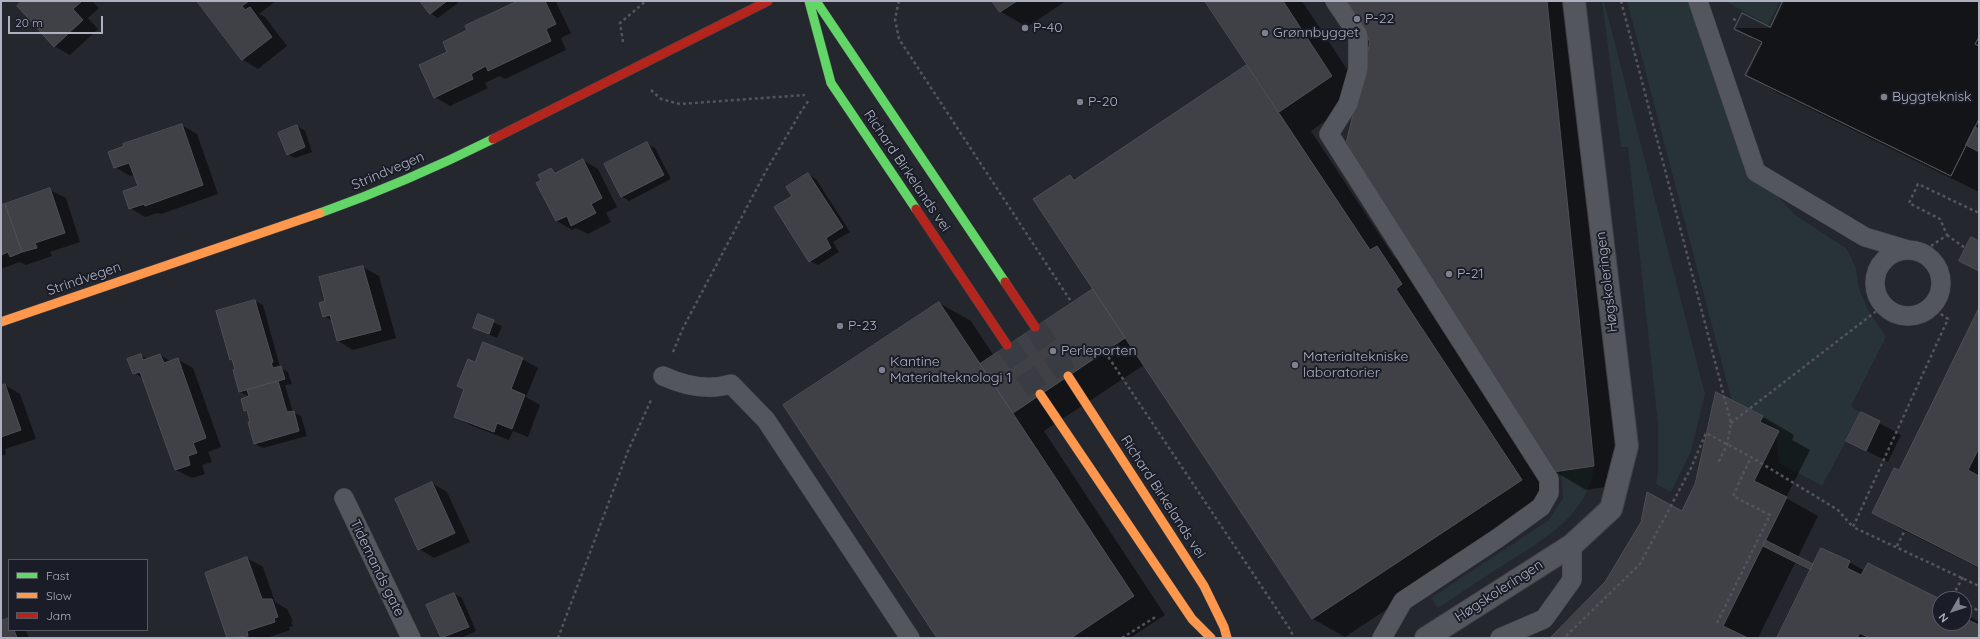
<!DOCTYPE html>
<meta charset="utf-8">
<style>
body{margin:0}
#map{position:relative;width:1980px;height:639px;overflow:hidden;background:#25272e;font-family:Quicksand,sans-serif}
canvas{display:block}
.frame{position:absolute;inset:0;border:2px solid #aeb2c0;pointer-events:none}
.legend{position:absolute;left:8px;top:559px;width:140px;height:72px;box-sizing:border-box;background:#1a1d27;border:1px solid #555964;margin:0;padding:5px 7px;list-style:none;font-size:12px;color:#aeb2c0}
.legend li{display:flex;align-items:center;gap:8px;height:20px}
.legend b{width:20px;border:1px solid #555964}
.north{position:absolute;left:1932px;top:591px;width:40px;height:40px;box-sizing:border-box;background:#1a1d27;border:1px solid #555964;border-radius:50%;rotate:231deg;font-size:11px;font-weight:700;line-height:16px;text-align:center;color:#aeb2c0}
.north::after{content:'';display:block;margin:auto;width:14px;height:18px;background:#7e818d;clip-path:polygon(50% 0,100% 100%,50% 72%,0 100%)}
.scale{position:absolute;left:8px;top:16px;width:95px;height:18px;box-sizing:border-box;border:2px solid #aeb2c0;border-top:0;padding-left:5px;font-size:12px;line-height:14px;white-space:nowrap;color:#aeb2c0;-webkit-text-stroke:3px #1a1d27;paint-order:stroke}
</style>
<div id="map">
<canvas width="1980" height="639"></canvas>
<div class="frame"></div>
<ul class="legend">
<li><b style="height:5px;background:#63d668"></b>Fast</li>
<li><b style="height:5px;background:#ff974d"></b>Slow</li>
<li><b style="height:5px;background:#b3261e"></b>Jam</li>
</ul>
<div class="north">N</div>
<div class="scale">20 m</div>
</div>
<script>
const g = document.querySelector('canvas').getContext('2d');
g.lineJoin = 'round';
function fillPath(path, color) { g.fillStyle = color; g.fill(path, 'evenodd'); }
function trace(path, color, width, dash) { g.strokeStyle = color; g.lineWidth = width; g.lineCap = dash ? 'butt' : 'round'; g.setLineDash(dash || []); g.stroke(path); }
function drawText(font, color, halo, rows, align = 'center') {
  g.font = font + ' Quicksand,sans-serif'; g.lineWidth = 4; g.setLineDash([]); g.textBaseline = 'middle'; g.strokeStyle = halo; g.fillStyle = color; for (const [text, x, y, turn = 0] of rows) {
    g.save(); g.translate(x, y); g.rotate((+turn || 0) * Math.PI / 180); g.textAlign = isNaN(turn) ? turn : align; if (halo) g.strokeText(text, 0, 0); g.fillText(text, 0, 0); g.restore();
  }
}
const green = new Path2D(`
 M1602,1H1604L1705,394L1691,451L1671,492L1656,484L1658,472V424L1628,147H1621Z
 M1627,1H1698L1756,172L1794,214L1847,249L1856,269L1859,289L1868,310L1886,337L1851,406L1861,413L1822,486L1779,463L1776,428L1732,402Z
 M1725,1H1780L1768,25Z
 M1594,466C1589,515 1542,540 1505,564C1482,579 1460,593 1438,608L1431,598L1549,520L1563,498L1561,471Z`);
const shadow = new Path2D(`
 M24,1H92L99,8L88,18L98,29L70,55L54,46Z
 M198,1H276L259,14L265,17L287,46L258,69L243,60Z
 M421,1H457L458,3L438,18L430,13Z
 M521,1L556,2L571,33L561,38L566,50L505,79L500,76L485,83L488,88L450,106L435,97L449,52L469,31Z
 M994,1H1066L1027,27L1001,12Z
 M1206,1H1302L1360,89L1371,42L1343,1H1576L1625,484L1586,490L1554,471L1358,98L1311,131L1394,257L1409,266L1434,303L1427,307L1554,499L1345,637L1313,619L1144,365L1044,431L1165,615L1130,638H938L939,303L971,321L994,356L1095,289L1070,176L1076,179L1249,65Z
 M1784,1H1979V192L1778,93L1747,75L1762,44L1735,28H1771Z
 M182,125L197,134L218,194L161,214L158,213L145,217L130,208L139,187L135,175L130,176L115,167L125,147Z
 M297,126L305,131L312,152L295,158L287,154Z
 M647,144L655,148L671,179L629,201L621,196Z
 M583,160L598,169L617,207L606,213L611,222L588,234L576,228L572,230L557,221L542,181L551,169L558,173Z
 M808,174L816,179L850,232L833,242L839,252L818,265L810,261L793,196Z
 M50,190L66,198L80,242L50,252L52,256L26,265L20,262L1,269V206Z
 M363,267L379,276L396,338L353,350L338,341L332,321L324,316L327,302L320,278Z
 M255,301L263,305L280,367L288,372L292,384L285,385L293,412L301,416L307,436L263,448L255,444L248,412L245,410L250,397L240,392L234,361L231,359Z
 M1979,311V568L1905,531L1873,513L1900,471Z
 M478,316L502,326L497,338L474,328Z
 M141,355L148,359L160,355L172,362L177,359L193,368L221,447L208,452L212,462L202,465L205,474L192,478L176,470L144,379L134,373Z
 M522,359L538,368L526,397L540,405L528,437L513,431L509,440L470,425L455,416L465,390L458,386Z
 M5,385L20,394L36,439L5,449L6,454L1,456V387Z
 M1861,413L1901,435L1888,462L1848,441Z
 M1762,416L1794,435L1792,440L1810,450L1786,498L1818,516L1798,557L1814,565L1849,562L1865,571L1940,600V623H1964V613L1979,622V638H1778L1811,571L1795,563L1758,638H1551L1682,512Z
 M432,483L447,492L470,542L434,558L419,549Z
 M247,558L263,567L275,602L287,609L293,621L291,622L293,626L289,627L290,630L267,638H230L206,574Z
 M454,594L462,598L476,631L461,638H442L427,606Z
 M9,619V630H26L29,638H1V622Z`);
const building = new Path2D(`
 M22,1H82L73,9L83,20L54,47L17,6Z
 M197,1H249L242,6L245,10L250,7L272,37L242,60Z
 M420,1H447L430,14Z
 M518,1H545L556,24L546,29L551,41L488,71L486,66L471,74L473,79L434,98L419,65L447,52L443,42L467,30L465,26Z
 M992,1H1017L1000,12Z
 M1205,1H1283L1332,76L1279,112Z
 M1342,1H1547L1594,466L1553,472L1345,148L1370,42Z
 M1783,1H1979V37L1975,44L1979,46V119L1951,176L1745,75L1762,42L1734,29L1742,13L1770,27Z
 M1783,1H1979V37L1975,44L1979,46V119L1951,176L1745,75L1762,42L1734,29L1742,13L1770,27Z
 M1247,65L1370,250L1377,246L1402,284L1396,289L1522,480L1312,619L1033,199L1070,175L1074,180Z
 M182,124L203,185L145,206L144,204L129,209L123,191L138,186L129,163L114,168L108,152L124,146L123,144Z
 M297,125L305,147L287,155L278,133Z
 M1975,127L1979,129V152L1966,145Z
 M647,142L664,175L621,197L604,164Z
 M583,159L602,198L591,204L596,213L571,226L567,216L556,221L536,183L541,180L538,175L551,168L555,173Z
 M808,173L843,227L826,238L831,248L809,262L774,207L792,196L786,187Z
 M50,188L65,233L35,243L37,248L22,252L5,204Z
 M5,204L22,252L10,257L8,252L1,255V205Z
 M1971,237L1979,241V271L1959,261Z
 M363,266L381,330L337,341L330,315L323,317L319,303L325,301L319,277Z
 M1093,289L1125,338L1013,413L980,364Z
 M255,300L273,362L271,363L273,368L281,366L285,379L239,392L233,370H235L232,359L230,360L216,311Z
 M939,302L1134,596L1071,638H937L783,405Z
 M1979,308V448L1968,470L1979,476V567L1872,513L1894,468L1899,470Z
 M478,314L494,320L489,334L473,328Z
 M483,342L523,358L511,389L525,395L512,429L497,423L494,432L454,417L464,389L457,386L468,359L475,362Z
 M141,354L143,360L160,354L164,363L178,358L206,438L193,443L197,453L188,456L190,465L175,470L140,372L133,374L127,359Z
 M278,381L287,412L294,411L299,431L254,444L248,422H250L247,410L244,411L241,399L249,396L247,390Z
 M5,384L21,430L1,437V386Z
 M1716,392L1763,416L1760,422L1779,431L1754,481L1787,497L1723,626L1748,638H1550L1605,582L1641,522L1647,492L1682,511L1695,484Z
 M1861,412L1880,421L1866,451L1846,441Z
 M432,482L455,533L418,550L395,499Z
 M1765,540L1813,564L1811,570L1763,546Z
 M1821,548L1850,561L1847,568L1861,575L1868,563L1940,599V623H1964V618L1979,625V638H1869L1860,633L1857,638H1777Z
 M247,557L262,599H272L278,617L274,618L275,622L247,631L248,636L227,638L205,573Z
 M454,593L469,627L441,638L426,605Z
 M9,618V630H14L17,638H1V621Z`);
const secondaryTunnel = new Path2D(`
 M1035,327L1068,376
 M1007,345L1040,394`);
const path = new Path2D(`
 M899,1L895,19L899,39L1072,303
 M1621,1L1731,423L1727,445L1718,463
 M1733,19L1738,21
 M623,42L620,23L646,1
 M651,90L661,99L680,104L805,95
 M1947,235L1965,248
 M1931,246L1947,235L1940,219L1909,203L1918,184L1979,213
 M1931,307L1948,319L1853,527L1979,586
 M673,352L683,328L766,171L802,110L809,100
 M1105,352L1290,629L1294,638
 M1731,423L1883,306
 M1897,546L1905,530
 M1956,599L1952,597L1963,577
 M1964,603L1979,611
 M1717,623L1770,515L1733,496L1751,457
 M1566,636L1640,564L1691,468L1706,433L1751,457L1838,510L1853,527
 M558,638L628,451L651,400
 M1122,638L1157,616`);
const lane = new Path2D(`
 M1335,1L1358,35V69L1348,104L1329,134L1549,479V493L1541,507L1498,538L1403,601L1382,638
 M1698,1L1756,172L1865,237L1905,249
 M1875 283a33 33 0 1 1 66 0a33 33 0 1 1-66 0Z
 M663,376C685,386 708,391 731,384L766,420L910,638
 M344,498L411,638
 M1500,638L1544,619L1572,580V545`);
const street = new Path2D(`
 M1426,638L1572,545L1611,509L1627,446L1574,1`);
const fast = new Path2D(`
 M809,1L831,83L916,209
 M816,1L1005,282
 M320,213C379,192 437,167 493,139`);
const slow = new Path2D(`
 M1,322L320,213
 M1068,376L1204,586L1224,627L1227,638
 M1040,394L1192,619L1211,638`);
const jam = new Path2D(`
 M493,139L768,1
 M916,209L1007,345
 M1005,282L1035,327`);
const markers = [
 [1357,19,4,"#7e818d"],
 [1025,28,4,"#7e818d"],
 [1265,33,4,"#7e818d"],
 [1884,97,4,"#7e818d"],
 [1080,102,4,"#7e818d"],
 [1449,274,4,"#7e818d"],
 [840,326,4,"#7e818d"],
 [1053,351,4,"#7e818d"],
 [1295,365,4,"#7e818d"],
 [882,370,4,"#7e818d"]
];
const poiNames = [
 ["P-22",1365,19],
 ["P-40",1033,28],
 ["Grønnbygget",1273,33],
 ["Byggteknisk",1892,97],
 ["P-20",1088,102],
 ["P-21",1457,274],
 ["P-23",848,326],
 ["Perleporten",1061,351],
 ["Materialtekniske",1303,357],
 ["laboratorier",1303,373],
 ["Kantine",890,362],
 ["Materialteknologi 1",890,378]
];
const streetNames = [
 ["Strindvegen",388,171,-23],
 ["Richard Birkelands vei",907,171,56],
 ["Strindvegen",84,279,-19],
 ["Høgskoleringen",1607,282,-97],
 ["Richard Birkelands vei",1163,497,57],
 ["Tidemands gate",377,568,64],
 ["Høgskoleringen",1499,591,-33]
];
fillPath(green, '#273336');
fillPath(shadow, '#0007');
fillPath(building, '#3f4147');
trace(building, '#4d4f56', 1);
trace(secondaryTunnel, '#3a3c44', 22, [22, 11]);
trace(lane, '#404247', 20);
trace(street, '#404247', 24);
trace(fast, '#404247', 10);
trace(slow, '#404247', 10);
trace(jam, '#404247', 10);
trace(path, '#53555b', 2.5, [3, 3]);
trace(lane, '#54565d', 19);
trace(street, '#54565d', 22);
trace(fast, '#63d668', 9);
trace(slow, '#ff974d', 9);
trace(jam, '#b3261e', 9);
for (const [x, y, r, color] of markers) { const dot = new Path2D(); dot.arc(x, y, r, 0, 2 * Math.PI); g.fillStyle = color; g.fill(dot); trace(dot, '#1a1d27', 1.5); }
drawText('14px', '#aeb2c0', '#1a1d27', poiNames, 'left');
drawText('14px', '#aeb2c0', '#1a1d27', streetNames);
</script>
